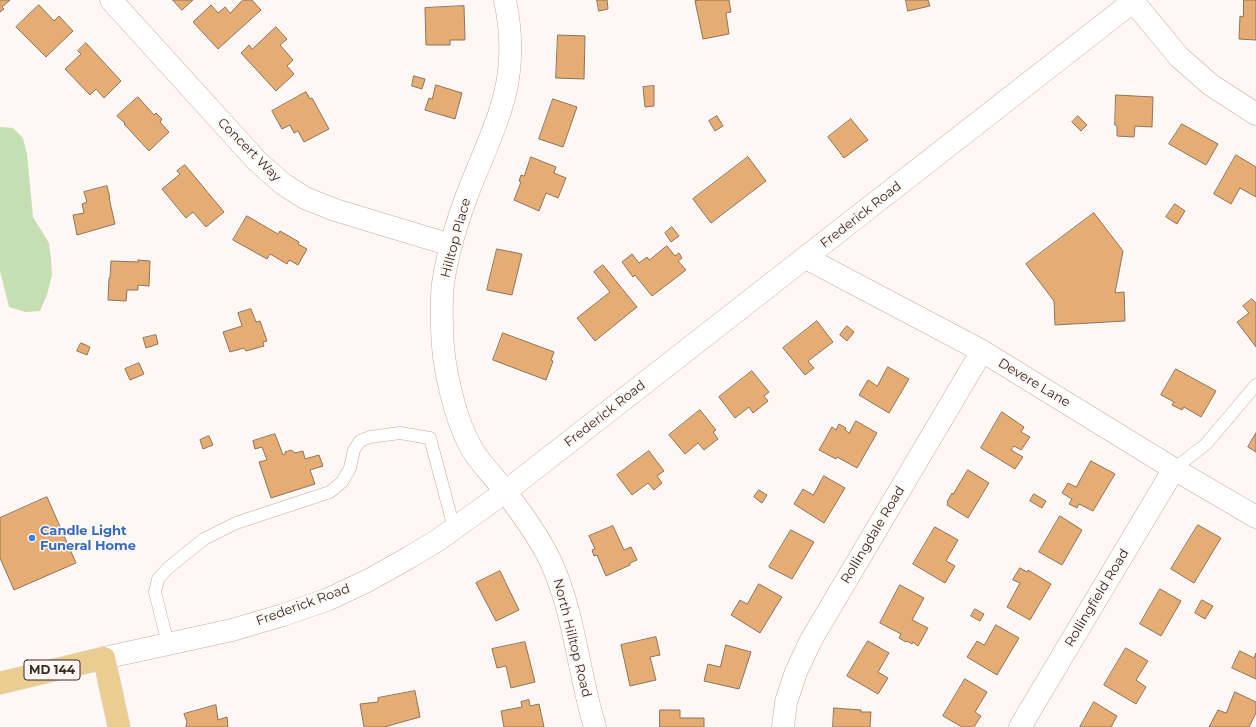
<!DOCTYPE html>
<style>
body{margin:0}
canvas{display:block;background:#fff7f3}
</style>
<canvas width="1256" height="727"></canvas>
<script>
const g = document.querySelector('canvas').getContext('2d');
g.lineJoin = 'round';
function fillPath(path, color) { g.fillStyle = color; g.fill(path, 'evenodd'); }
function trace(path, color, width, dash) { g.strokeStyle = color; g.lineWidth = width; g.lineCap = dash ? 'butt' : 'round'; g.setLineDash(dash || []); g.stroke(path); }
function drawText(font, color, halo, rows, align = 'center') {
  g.font = font + ' Montserrat,sans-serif'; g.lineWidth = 3; g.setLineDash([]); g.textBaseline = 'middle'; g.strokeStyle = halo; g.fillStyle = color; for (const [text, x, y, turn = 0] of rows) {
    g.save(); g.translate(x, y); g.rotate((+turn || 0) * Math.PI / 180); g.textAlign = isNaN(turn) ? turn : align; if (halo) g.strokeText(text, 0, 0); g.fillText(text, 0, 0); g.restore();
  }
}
const green = new Path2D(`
 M0,127L13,128L23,138L27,154L33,217L49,243L51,259L52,275L47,295L40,311L25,312L9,307L0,271Z`);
const building = new Path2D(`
 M0,0H10L2,7L4,9L0,12Z
 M173,0H193L182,10Z
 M243,0H252L261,10L218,49L193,22L211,5L218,13L225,7L230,13Z
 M597,0H607L608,9L599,11Z
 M702,0H729L731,12L726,13L729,34L703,39L695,1Z
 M906,0H928L930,6L908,11Z
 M1244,0H1256V40L1239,39L1240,16L1243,17Z
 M39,5L54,21L59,16L73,31L46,57L16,27Z
 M464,6L465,40H450V45H426L425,8Z
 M276,27L287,39L280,45L293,60L287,66L294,74L276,91L241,53L249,45L252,49Z
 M558,35L585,36L584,79L556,78Z
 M86,43L121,81L104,98L96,89L90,95L65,69L81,54L78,51Z
 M414,76L425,79L422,89L412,86Z
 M436,85L462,93L455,119L425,110L429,98L432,99Z
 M654,86V106L645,107L643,87Z
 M306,92L310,99L312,98L329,129L304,142L298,131L294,133L290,125L282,129L272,111Z
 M1116,95L1153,97L1152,127L1135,126L1134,137L1117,136V126L1115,125Z
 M138,97L154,115L156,113L162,119L160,122L169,132L149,151L124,124L125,123L117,116Z
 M553,99L577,107L563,147L539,139Z
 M717,116L723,126L715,131L709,121Z
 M1078,116L1087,125L1081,131L1072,122Z
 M851,119L868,140L844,158L828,137Z
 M1182,124L1218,144L1206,165L1169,144Z
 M1236,155L1256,167V197L1240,188L1231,204L1214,194Z
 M531,157L556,167L554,173L566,178L558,198L546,193L539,211L514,200L521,182L519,181L521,175L524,176Z
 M748,157L766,181L711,223L693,199Z
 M185,165L224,212L206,227L193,212L186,218L162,189L180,174L177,171Z
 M107,186L110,198H109L115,224L77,235L73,215L84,213L82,204L87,202L84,192Z
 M1175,204L1185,211L1177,224L1166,217Z
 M1094,213L1123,251L1115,293L1124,292L1125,321L1055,325L1054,301L1026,264Z
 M247,216L278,234L280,231L299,242L298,244L307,249L298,265L289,260L287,264L270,254L267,259L233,240Z
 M672,227L679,236L671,242L665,233Z
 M667,246L675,256L679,253L682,258L678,261L686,270L652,296L635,275L633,277L622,262L632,254L639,263L647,257L649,260Z
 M497,249L522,254L512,295L487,290Z
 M138,260L150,261L149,286L138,285V290H127L126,301L108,300L109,278H110L111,261L138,262Z
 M603,265L637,307L595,341L577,318L610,292L594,272Z
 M1252,299L1256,303V347L1237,322L1249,313L1243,306Z
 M251,309L256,322L260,321L267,341L263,342L264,346L246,351L244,348L230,352L223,332L242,326L238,313Z
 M817,321L833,342L808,361L814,368L805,375L783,348Z
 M847,326L854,332L847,341L840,335Z
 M503,333L554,352L551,360L553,361L546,380L493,360Z
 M156,335L158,344L146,348L143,338Z
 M81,343L90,347L87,355L77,351Z
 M139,363L144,374L130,380L125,369Z
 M888,367L909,379L889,413L859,395L868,380L877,386Z
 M1176,369L1216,391L1201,417L1184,407L1182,410L1172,405L1174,402L1161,395Z
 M752,371L769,392L764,396L768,401L753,413L749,407L735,418L719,397Z
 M700,410L716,430L713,432L718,439L704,450L698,443L685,454L669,435Z
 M1002,412L1024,427L1021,432L1030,437L1021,450L1014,446L1011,450L1023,457L1015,469L981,448Z
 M856,421L877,433L857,468L837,457L836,459L819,450L832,427L836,430L839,424L846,428L845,430L849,433Z
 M1256,433V452L1248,447Z
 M275,434L283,455L285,454V452L291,450L295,453L303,451L305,459L319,455L323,466L310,470L315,484L271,498L259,462L267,460L262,447L255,449L253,441Z
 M209,436L213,445L203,449L200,440Z
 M649,451L664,471L657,476L662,483L654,490L648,483L632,495L617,475Z
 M1091,461L1115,474L1093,511L1079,504L1077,508L1069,504L1072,499L1062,493L1068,483L1076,487Z
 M968,470L989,483L968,518L947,505L948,503L947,502L952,493L953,494Z
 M824,476L845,488L824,523L794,504L803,489L813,495Z
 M759,490L767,495L762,503L754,497Z
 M1034,494L1046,501L1042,508L1030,501Z
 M47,497L76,563L14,590L0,558V518Z
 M1060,516L1082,530L1062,565L1039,552Z
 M1198,525L1221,538L1194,583L1171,569Z
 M613,526L624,550L631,547L637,560L630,563V565L606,576L597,555L594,556L592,550L595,549L589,536Z
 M935,527L958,540L946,561L955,566L945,583L913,564Z
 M791,530L814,542L792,579L769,567Z
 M1020,568L1027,572L1028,570L1051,584L1030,620L1007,607L1020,583L1013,580Z
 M500,571L519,610L496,621L476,583Z
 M759,584L782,597L760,633L731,615L740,600L747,604Z
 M900,585L924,598L912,620L928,628L918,646L913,642L912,644L907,641L906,642L899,638L901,634L880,623Z
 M1160,589L1181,601L1161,636L1140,624Z
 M1202,600L1213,606L1205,619L1195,613Z
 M975,609L984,614L980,621L971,616Z
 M996,625L1019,638L997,675L967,657L977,641L984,645Z
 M656,637L660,655L650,657L656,680L630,686L621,645Z
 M868,641L889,653L878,672L888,678L878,694L847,676Z
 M525,642L535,682L511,688L506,666L497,668L492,649Z
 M726,645L751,652L739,689L704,681L708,664L720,667Z
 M1126,648L1148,661L1136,680L1146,687L1136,704L1104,685Z
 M1240,651L1254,658L1256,653V679L1232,668Z
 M965,679L987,692L975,712L981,716L974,727H962L943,716Z
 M415,691L420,717L384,727H364L360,704L378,702V698Z
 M1235,692L1256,702V713L1249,727H1209L1218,710L1226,713Z
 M529,700L530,706L539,704L544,727H504L501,711L522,707L521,702Z
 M1094,702L1117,716L1111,727H1080Z
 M216,705L218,720L227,717L228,727H186L187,722L184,714Z
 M834,708L861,710V712H871L870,727H833Z
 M660,710H680V718H704V727H660Z`);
const lane = new Path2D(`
 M1174,469L1206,444L1256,385
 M168,644L155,592L158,579L168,568L204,539L236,523L330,492L342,482L350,468L354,450L360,441L370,437L400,433L430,438L454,528`);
const street = new Path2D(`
 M111,0L257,161L283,184L305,198L335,210L451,245
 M505,0C509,19 511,38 510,58C509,106 482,154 466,198C456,225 447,256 443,284C441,298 442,313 442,327C442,364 455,423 475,454C484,467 495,478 504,490C521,512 544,544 554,569C575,619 579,675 595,727
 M1132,0L1179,57L1211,85L1256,114
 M806,258L982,351L1174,469L1256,517
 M783,727L786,702L796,672L811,640L982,351
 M1020,727L1174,469`);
const secondary = new Path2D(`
 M104,658L232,630L283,615L329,599L369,580L410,557L438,540L505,492L1135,0`);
const primary = new Path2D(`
 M0,683L104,658L119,727`);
const markers = [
 [32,538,4,"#3f7fe0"]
];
const shields = [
 [52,670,56]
];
const shieldNames = [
 ["MD 144",52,670]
];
const streetNames = [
 ["Concert Way",249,150,45],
 ["Frederick Road",861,215,-38],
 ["Hilltop Place",456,238,-75],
 ["Devere Lane",1034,383,31],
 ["Frederick Road",605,414,-38],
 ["Rollingdale Road",873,535,-59],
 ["Rollingfield Road",1097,598,-59],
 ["Frederick Road",303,605,-20],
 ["North Hilltop Road",572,638,76]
];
const shopNames = [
 ["Candle Light",40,531],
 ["Funeral Home",40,546]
];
fillPath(green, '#c5dfb3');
fillPath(building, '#e5ad74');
trace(building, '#8e745b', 1);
trace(lane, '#cda898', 13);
trace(street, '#cda898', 23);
trace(secondary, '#cda898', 23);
trace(primary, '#d7d5d3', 23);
trace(lane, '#fff', 12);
trace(street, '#fff', 22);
trace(secondary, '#fff', 22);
trace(primary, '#ebcd92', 22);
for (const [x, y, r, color] of markers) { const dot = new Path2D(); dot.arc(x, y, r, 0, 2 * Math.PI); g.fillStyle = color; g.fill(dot); trace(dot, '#fff7f3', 1.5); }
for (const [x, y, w] of shields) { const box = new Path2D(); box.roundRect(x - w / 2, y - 10, w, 20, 3); g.fillStyle = '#fff7f3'; g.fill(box); trace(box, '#392b24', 1); }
drawText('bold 12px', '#392b24', null, shieldNames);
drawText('13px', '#392b24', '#fff7f3', streetNames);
drawText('bold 13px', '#366cbe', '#fff7f3', shopNames, 'left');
</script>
